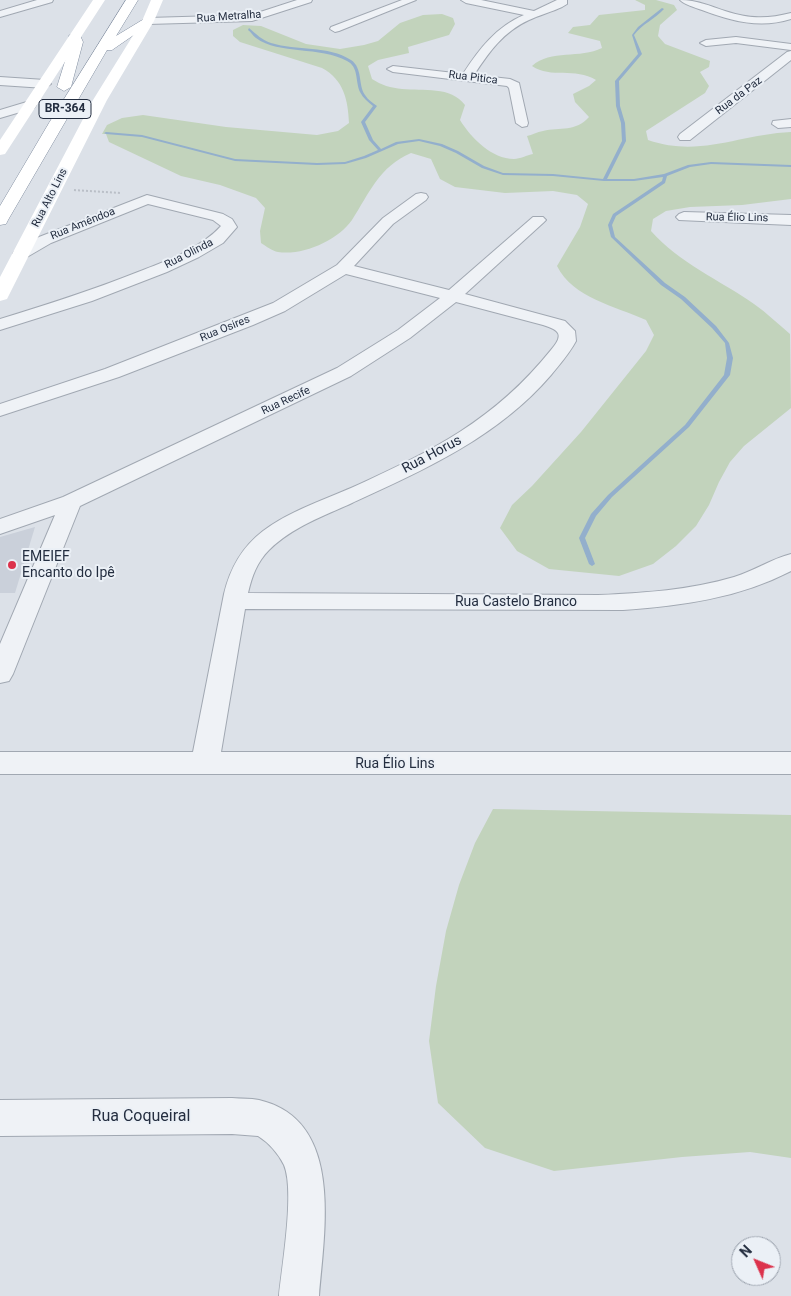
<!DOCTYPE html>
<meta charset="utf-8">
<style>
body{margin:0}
#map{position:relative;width:791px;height:1296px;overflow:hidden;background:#dce1e8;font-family:Roboto,sans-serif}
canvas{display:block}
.north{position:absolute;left:731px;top:1236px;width:50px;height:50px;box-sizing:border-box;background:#ebf0f6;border:1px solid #9ba2ad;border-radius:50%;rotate:314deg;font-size:14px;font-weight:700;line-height:20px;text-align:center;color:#242e40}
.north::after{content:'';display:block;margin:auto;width:18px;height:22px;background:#dc324c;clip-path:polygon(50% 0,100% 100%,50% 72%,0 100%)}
</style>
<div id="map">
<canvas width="791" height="1296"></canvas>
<div class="north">N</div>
</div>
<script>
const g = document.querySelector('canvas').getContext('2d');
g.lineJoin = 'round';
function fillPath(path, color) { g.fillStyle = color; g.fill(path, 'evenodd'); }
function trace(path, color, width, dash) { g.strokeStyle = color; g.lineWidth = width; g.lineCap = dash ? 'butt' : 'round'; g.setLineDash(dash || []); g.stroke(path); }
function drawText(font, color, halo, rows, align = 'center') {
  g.font = font + ' Roboto,sans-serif'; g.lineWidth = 4; g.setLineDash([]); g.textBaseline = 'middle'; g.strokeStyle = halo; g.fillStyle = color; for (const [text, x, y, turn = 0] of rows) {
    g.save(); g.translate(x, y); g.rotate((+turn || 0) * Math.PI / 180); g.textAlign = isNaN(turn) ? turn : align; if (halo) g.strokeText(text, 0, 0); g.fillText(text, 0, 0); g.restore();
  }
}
const built = new Path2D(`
 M35,527L15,593H0V537Z`);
const green = new Path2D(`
 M635,0H656L674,5L677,10L660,25L658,36L665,44L710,61L709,67L700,72L709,86L705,93L646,131L648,140C700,158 740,134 791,132V199L742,205L690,207L666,211L653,219L651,231C679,263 720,280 754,304C767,313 778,324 790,334L791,408L744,446L730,462L719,482L709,505L696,526L676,546L653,564L619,576L549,569L517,551L500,528L512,505L532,486L581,432L646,351L654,335L646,320C615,306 573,298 557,266L580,227L588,204L577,195L553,191L505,193L455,187L440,179L431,159L411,153C379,167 370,192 352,220C338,240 303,256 278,252C272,251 266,246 261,243L260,231L265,208L256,198L220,185L181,176L109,142L106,134H102L107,125L122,118L143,115L226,127L317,135L338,131L349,123C348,100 344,80 322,68L240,42L233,36V30L243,25L261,26L306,44L340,49L364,45L378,41L400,23L423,15L442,14L453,18L455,24L449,35L408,47L409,53L378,60L368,66L372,79C381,85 391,88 402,89C423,91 451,86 465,105L460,120C471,138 492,159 514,159C520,159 527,155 533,154L527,136C532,135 537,132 543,131C560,127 576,132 589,117L575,102L573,94L589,86L596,80C575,67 551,79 532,66C551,49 580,59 602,48L600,41L568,33L573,27L590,25L599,15L645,10V5Z
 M493,809L791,815V1158L750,1152L682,1157L554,1171L485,1148L438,1103L429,1041L436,986L446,931L459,885L475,843Z`);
const stream = new Path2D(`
 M662,8L664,9C655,19 642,24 634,35L642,54L619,81L620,106L625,123L626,141L607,179H634L664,174L688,165L711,162L791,165V167L711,164L690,167L667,176L665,183L616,216L612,225L615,237L665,283L685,297L716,326L729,343L733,358L730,375L689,427L612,497L596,516L585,538L595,564L592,566L589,564L579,538L591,514L608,495L685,425L724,375L727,358L725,343L712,328L681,299L661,285L611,237L608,225L613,214L662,181L663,177L634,181H604L553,176L503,175L482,168L456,153L440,146L419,141L398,144L366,158L345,164L317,165L235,161L142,137L106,134L104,133L106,132L142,135L235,159L317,163L345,162L364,156L378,150L369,140L361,122L373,106C368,102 363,98 360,92C355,81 359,67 347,61C320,46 279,55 256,38C253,36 251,32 248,30L249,28C256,34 262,40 271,43C297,51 328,45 351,60C363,68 358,85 365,95C368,100 373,103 377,106L365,122L373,140L381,149L396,142L419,139L442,144L458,151L484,166L503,173L553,174L603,179L622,141L621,123L616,106L615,81L638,54L632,35L638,27Z`);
const path = new Path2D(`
 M74,190L120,193`);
const minor = new Path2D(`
 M37,0H53L52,2L0,17V11Z
 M297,0H312L311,2L252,21L148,24L143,21L148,18L251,15Z
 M402,0H416L339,31L335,32L330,29L331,27Z
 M461,0H481L534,11L557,0H567V4L562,7C551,12 540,15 529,20C503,32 489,52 474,75L510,79L519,83L528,123L527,126L522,127L516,123L509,88L507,86L393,72L387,69L393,66L463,74C479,49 496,27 524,15L466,3Z
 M680,0C697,0 710,6 725,11C749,19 768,19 791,13V19C760,29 731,21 702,10C694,7 685,5 680,0Z
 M736,37L791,44V50L736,43L706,46L700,43L706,40Z
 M791,51V60L690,140H680L678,137L680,134L787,52Z
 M0,77L45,80L51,84L45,88L0,85Z
 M30,101L36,105L34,108L0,118V110Z
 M791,119V127L778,128L772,124L773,121Z
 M421,193L426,194L428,197L426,200L393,224L354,266L449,290L533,217H543L546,220L543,223L465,294L565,321L575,331L576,341C569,354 560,364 551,375C498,437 424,470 352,503C324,516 292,527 269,550C257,562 252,576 248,593L598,595C644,593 690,590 734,577C754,571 771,559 791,554V571C739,598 681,606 623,610L245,609L221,752H791V774H0V752H193L224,594C230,569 241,548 263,531C288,512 321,501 351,488C432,451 494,421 551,350C564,335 560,330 543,325L456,302L410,338L351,376L80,506L13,674L9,681L0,683V644L55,515L0,534V519L63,497L337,368L398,330L440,298L346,274L285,311L253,325L119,377L0,416V404L105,369L273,303L337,265L383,218L416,194Z
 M147,195L223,214L232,219L237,227L223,243L199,257L167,272L92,301L0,330V319C46,305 93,290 138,272C166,261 200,249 221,226L213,220L148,204L51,243L27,257H15L13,254L15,251L39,237Z
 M684,212L791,215V225L679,220L676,217L679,214Z
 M232,1098C241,1099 250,1098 259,1100C345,1120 324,1232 319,1296H279C282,1266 295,1191 284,1165C278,1153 269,1143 258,1136L232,1134L0,1136V1100Z`);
const secondary = new Path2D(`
 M93,0H105L7,151L5,154L0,155V140Z
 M151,0H163L154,21L107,100L9,295L7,299L0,301V277L93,100L142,21Z`);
const trunk = new Path2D(`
 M126,0H138L116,36L144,19L148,18L154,21L112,50H107L8,220L6,224L0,225V206L49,123Z
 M75,32L79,33L83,42L71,87L64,91L57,87L71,42L69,36Z`);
const markers = [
 [12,565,5,"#dc324c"]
];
const farStreetnames = [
 ["Rua Metralha",229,17,-4],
 ["Rua Pitica",473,78,7],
 ["Rua da Paz",739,96,-37],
 ["Rua Alto Lins",50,198,-63],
 ["Rua Élio Lins",737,218,1],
 ["Rua Amêndoa",83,224,-22],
 ["Rua Olinda",189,254,-27],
 ["Rua Osires",225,329,-22],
 ["Rua Recife",286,401,-25]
];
const shields = [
 [65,109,52]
];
const shieldNames = [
 ["BR-364",65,109]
];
const streetNames = [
 ["Rua Horus",432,455,-28],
 ["Rua Castelo Branco",516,602],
 ["Rua Élio Lins",395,764]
];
const poiNames = [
 ["EMEIEF",22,557],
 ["Encanto do Ipê",22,573]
];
const nearStreetnames = [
 ["Rua Coqueiral",141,1117]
];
fillPath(built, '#cad0da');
fillPath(green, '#c2d3bc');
fillPath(stream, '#93afcc');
trace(minor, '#a1a8b2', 2);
trace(trunk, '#828ea0', 1);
trace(path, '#babfc7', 2, [2, 2]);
fillPath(minor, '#eff2f6');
fillPath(secondary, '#fff');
fillPath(trunk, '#fff');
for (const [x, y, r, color] of markers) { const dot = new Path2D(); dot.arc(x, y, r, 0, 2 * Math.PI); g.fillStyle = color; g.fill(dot); trace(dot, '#ebf0f6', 2); }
drawText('11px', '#242e40', '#ebf0f6', farStreetnames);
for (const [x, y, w] of shields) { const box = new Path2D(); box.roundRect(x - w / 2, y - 9.5, w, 19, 4); g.fillStyle = '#ebf0f6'; g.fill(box); trace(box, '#242e40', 1); }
drawText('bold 12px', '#242e40', null, shieldNames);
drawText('14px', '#242e40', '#ebf0f6', streetNames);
drawText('14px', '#242e40', '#ebf0f6', poiNames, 'left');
drawText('16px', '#242e40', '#ebf0f6', nearStreetnames);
</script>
